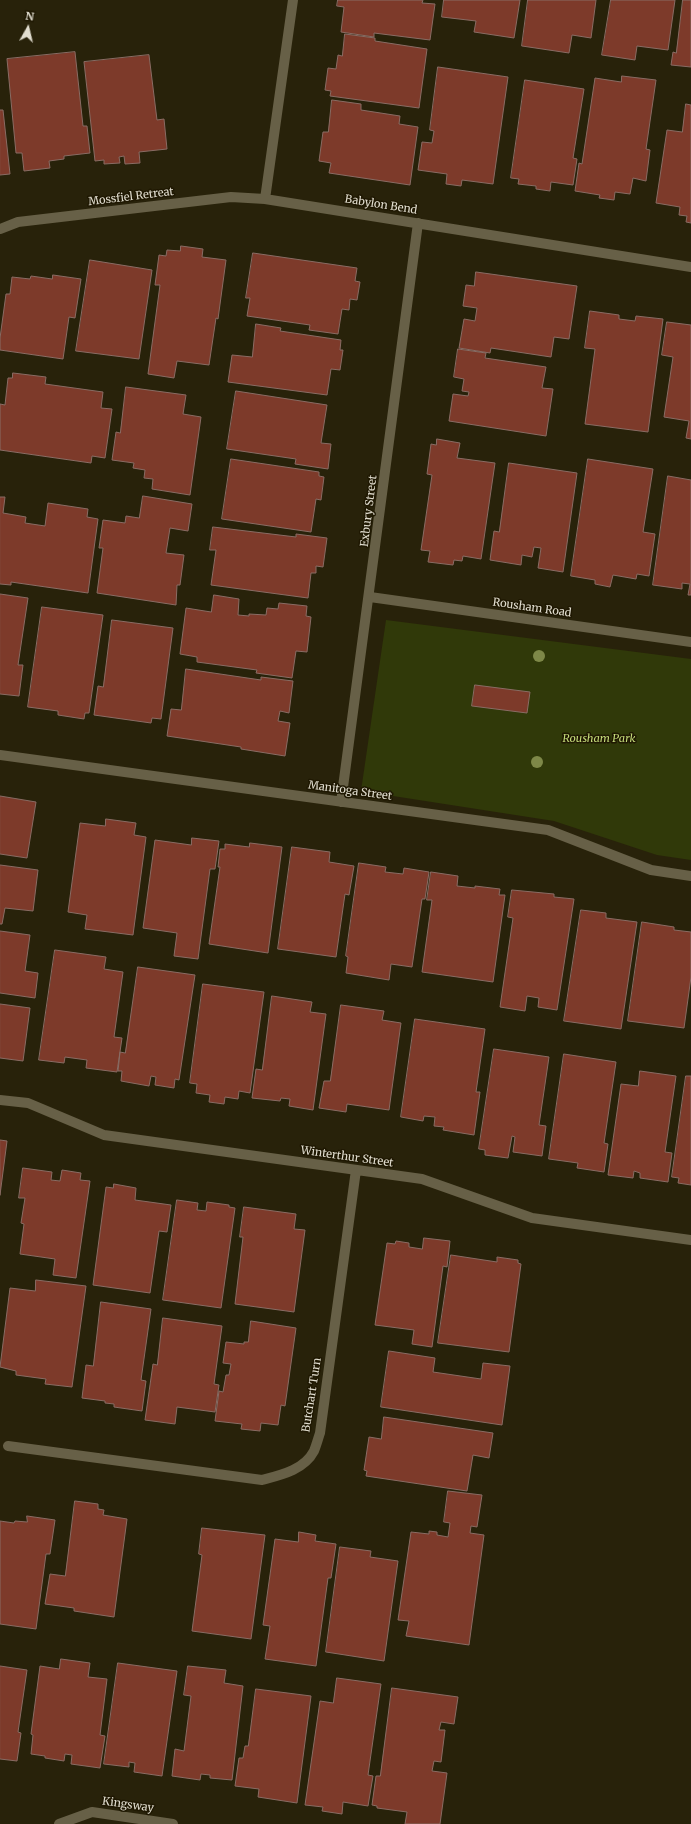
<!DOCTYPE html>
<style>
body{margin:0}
#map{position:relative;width:691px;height:1824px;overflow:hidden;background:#28220a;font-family:Merriweather,serif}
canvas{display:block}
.north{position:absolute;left:8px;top:8px;width:40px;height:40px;-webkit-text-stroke:3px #1f1802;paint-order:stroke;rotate:8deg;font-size:11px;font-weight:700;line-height:16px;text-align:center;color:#e1ddcf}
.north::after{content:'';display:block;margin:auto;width:14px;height:18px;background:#e1ddcf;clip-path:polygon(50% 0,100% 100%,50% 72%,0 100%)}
</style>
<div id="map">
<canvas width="691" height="1824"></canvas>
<div class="north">N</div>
</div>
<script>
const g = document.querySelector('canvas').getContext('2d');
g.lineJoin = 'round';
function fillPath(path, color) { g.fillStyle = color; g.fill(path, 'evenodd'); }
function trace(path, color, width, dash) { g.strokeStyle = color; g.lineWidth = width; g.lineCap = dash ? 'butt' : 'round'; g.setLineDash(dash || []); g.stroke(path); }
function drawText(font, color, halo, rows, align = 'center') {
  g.font = font + ' Merriweather,serif'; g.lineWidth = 3; g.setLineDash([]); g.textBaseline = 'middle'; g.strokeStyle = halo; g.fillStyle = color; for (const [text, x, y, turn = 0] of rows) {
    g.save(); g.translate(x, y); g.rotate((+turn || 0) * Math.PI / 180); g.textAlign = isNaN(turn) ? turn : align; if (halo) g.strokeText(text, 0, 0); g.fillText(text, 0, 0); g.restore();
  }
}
const green = new Path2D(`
 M386,620L691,659V860L657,855L554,821L361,791Z`);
const building = new Path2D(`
 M338,0H423L422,3L435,4L430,40L374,33V37L341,32L344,7L337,6Z
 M444,0H520L514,38L474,32L476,21L442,17Z
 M528,0H596L591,38L572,35L569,53L522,46Z
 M611,0H675L668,50L637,46L635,60L602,55Z
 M683,0H691V67L671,65L673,52L676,53Z
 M345,34L375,38V41L427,49L419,108L330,96L331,91L325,90L328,68L336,69L338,55L342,56Z
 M75,52L83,126H87L90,153L64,156V159L49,161L50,168L24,171L22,153H16L7,59Z
 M149,55L157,120L164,119L167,149L139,152L140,163L125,164L124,156L119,157L120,163L104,164V160L95,161L84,62Z
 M438,67L508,77L493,184L462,180L461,186L446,184L447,174L418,170L422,142L432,143L434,131L430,130Z
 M622,76L656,80L646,149L650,150L646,181L633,178L630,194L615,192L614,200L599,198L600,195L575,191L579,163L582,164L595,78L621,82Z
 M525,80L584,89L573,158L577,159L573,185L551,182L550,191L536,189V186L518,184L519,179L511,178Z
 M332,100L361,104V110L400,116L399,124L418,127L410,185L329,173L331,163L319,161L323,132H328Z
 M686,104L691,105V223L686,222L687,216L679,215L680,207L656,203L667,130L682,132Z
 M0,110H3L10,174L0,175Z
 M181,246L203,249L202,257L226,260L218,319L216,318L209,365L177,361L174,378L148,374L160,285H155L159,255L166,256L167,250L180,251Z
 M253,253L357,268L355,281L360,282L357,300L350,299L349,310L342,309L338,334L309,330L310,325L247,316L250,298H246Z
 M90,260L152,270L139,359L76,351Z
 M476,272L577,286L569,339L554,337L551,357L491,348L490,353L459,348L464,319L475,321L477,308L463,306L466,285L474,286Z
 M53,275L81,279L75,318L69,317L63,359L0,350V338L6,294H10L12,277L30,279L31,276L52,279Z
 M590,311L619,315V319L635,321L636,316L663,319L648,432L585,424L595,349L585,348Z
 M667,322L691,325V439L686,438L689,421L664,417L673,357L662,355Z
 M256,324L281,328L280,331L341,340L340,350H343L340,370L331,369L327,395L228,382L232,355L252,357Z
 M458,349L486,353L485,358L546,367L542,388L553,389L546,436L449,421L453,394L468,396L469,392L462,391L464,379L454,377Z
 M13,373L46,377L45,384L103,392L101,408L112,409L105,458L92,456L91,463L0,450V404L5,405L8,378H12Z
 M126,387L186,395L183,414L201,417L190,495L152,489L153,479L144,478L145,470L133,468L134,463L112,460L116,432L120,433Z
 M236,391L327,405L321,443L331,444L328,469L295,464L296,459L227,449Z
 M437,439L460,443L457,458L495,463L481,559L463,556L462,561L454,560L453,565L428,562L430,551L421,550L432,475L427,474L431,444L436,445Z
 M231,459L319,472V476L324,477L321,500L316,499L311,532L222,519Z
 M588,459L653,469L643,532L655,534L649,576L637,574L636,579L613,575L610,587L595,584V580L571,576Z
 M509,463L577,473L563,572L538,568L541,548L534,547L532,557L522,555L521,565L490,560L494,531L499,532Z
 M668,476L691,480V595H688L690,584L682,583V589L653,585Z
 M143,496L192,504L188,531L170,528L166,553L184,555L180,585H177L176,605L97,593L103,548H99L103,520L125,523L126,516L139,518Z
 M0,497H5L3,513L26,517L25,523L45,526L48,503L88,509L87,517L98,519L88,593L11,582V585L0,584Z
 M213,527L296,537V534L327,538L323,567L316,566V573H311L308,598L211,585L216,550H210Z
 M0,594L28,598L18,665H23L19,696L0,694Z
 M214,595L239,599L238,615L249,616V614L266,615L267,608L278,609L279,603L307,606L306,616L311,617L307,652L296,651L292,678L256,673L257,670L197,662V657L180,654L186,608L211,612Z
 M42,607L103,615L89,713H85L84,719L58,715V711L28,707Z
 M112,620L173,628L161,719L152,718L151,723L94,715L98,686L103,687Z
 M186,669L261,680V677L293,681L289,713L280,711L278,721L290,723L285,756L241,749V747L167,736L171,709L181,710Z
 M475,685L530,692L527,713L472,706Z
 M0,796L36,802L27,858L0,854Z
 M106,819L136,823L134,835L146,837L133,935L85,929L87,915L68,912L80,823L105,826Z
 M192,838L219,841L215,869H210L198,959L174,956L177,933L143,928L155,840L191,845Z
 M250,843L282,847L268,953L209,944L220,867H218L220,849H225V844L249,847Z
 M292,847L330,852L329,862L354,866L349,895L345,894L336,957L278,949Z
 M359,863L386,867L385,872L403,874L404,868L429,872L425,899H422L412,967L391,964L389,980L346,973L348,957L346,956Z
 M0,865L38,870L33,911L5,908L2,924H0Z
 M431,872L458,876L457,886L475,888V886L500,889L499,895H505L493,982L422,972L432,900H427Z
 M512,890L554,894V897L574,899L557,1010L538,1007L539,998L527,996L525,1011L500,1007L513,918L508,917Z
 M581,910L606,913V918L637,922L621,1029L564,1021Z
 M642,922L674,927V930L691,932V977L684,1028L628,1021Z
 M0,931L30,935L25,971L38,973L35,998L0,993Z
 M55,950L106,957L104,969L123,972L114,1037L122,1038L117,1072L86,1068L87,1060L65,1057L64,1063L39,1060Z
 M138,967L195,975L179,1080L175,1079L174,1088L155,1085L156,1077L151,1076L149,1086L121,1081L122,1071H118L120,1052L125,1053Z
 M203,984L264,992L250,1093L239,1091L238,1099L225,1097L224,1104L209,1102L210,1095L196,1093L197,1084L190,1083Z
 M272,996L312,1002L310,1012L326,1014L313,1110L289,1106L290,1099L281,1098L280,1101L252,1098L256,1069L262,1070Z
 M0,1004L30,1008L23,1061L0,1058Z
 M341,1005L384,1011L382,1020L401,1023L389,1110L347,1104L346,1112L319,1108L324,1081H330Z
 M415,1019L485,1029L476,1092H480L474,1135L443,1130L444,1127L434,1126L435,1117L424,1116L423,1121L401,1117Z
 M494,1049L549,1057L539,1125L546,1126L542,1156L513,1152L515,1137L512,1136L508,1158L485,1155V1150L479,1149Z
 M564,1054L616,1062L604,1143L608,1144L604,1172L577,1168L578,1163L549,1159Z
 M640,1071L676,1076L665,1152L672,1153L668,1182L640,1178V1173L634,1171L633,1178L608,1175L621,1084L638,1086Z
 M686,1076H691V1185L678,1183L679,1178L672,1177Z
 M0,1140L7,1141L0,1195Z
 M23,1168L52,1172L51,1180L60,1181L62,1170L81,1173L80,1180L90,1181L76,1278L53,1275L55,1259L20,1254L24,1224L21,1223L25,1198H19Z
 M114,1184L136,1188L135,1200L171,1205L167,1232L159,1231L150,1293L93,1285L106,1187L113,1188Z
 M177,1200L198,1203L197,1210L206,1211L207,1202L229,1205V1207L235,1208L221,1308L163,1300Z
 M244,1207L296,1214L294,1229L305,1230L294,1312L235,1304L243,1237H240Z
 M424,1238L450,1241L447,1267L443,1266L432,1347L412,1344L414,1330L375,1325L387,1243L395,1244L396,1241L409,1243V1247L422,1249Z
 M451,1255L497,1262V1257L518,1260V1263L521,1264L509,1352L438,1343Z
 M36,1280L86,1286L72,1387L45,1384L46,1379L16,1375V1371L0,1367L10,1288L35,1291Z
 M101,1302L151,1309L141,1380L146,1381L142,1411L114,1407V1404L105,1403V1401L82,1398L86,1365L93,1366Z
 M163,1318L222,1326L214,1384L219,1385L215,1412L177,1407L175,1424L145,1420L153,1364L157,1365Z
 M251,1321L296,1328L285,1406L281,1405L278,1425L261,1423L260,1431L241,1429L242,1424L215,1421L219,1391L223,1392L226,1375H229L231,1364L223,1363L226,1342L244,1344V1342H248Z
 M389,1351L435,1358L433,1372L481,1379L483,1363L510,1366L502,1425L381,1407Z
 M384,1417L493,1433L489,1458L473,1455L467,1491L366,1476L367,1471L364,1470L369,1437L381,1439Z
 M448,1491L482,1495L477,1527L471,1526L470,1533L484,1535L469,1645L406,1636L409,1621L398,1620L411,1532L429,1534V1531L437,1532V1535L448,1537L450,1523L444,1522Z
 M75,1501L98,1504V1509L104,1510L103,1515L127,1519L114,1617L74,1611V1608L45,1604L50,1574L65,1576Z
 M27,1516L55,1520L50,1554H46L36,1629L0,1624V1521L14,1523L15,1521L27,1522Z
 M202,1528L265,1535L251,1639L192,1631L202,1555L199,1554Z
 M299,1532L316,1535L315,1541L336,1544L331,1578H328L316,1666L265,1659L270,1626L263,1625L275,1539L298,1542Z
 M340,1547L371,1551L370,1557L398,1561L384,1661L326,1652Z
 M61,1659L90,1663L88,1677L107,1679L100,1735L105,1736L100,1768L71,1764L72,1755L65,1754L64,1761L45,1758V1756L31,1754L33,1735L31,1734L40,1666L59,1669Z
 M118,1663L177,1671L162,1776L134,1772L135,1763L129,1762V1767L104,1764Z
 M0,1666L27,1670L18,1732L21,1733L17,1761L0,1759Z
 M188,1666L226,1670L224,1683L243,1686L232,1780L210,1778V1775L201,1774L200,1780L172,1776L175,1749L184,1751L191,1696L184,1695Z
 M337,1678L381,1684L368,1775L373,1776L368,1806L343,1802L342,1814L322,1811L323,1807L305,1805L320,1701L333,1703Z
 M392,1688L458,1697L454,1724L441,1722L439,1730H445L441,1762L434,1761L432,1771L447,1773L440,1824H405L407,1812L377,1808V1806L372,1805L376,1776H380Z
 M256,1689L311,1696L297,1803L258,1797L259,1789L235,1786L239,1758H243L245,1746H248Z`);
const street = new Path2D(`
 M293,0L265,199L691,267
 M0,229L18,222L231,197L265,199
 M370,597L691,642
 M0,755L548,830L651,870L691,876
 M341,802L418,223
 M0,1100L28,1103L104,1135L422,1179L532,1218L691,1240
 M8,1446L262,1480C281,1475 304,1470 314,1451C316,1446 318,1439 320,1433L356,1170
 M59,1824L92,1812L173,1824`);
const trees = [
 [539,656],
 [537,762]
];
const streetNames = [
 ["Mossfiel Retreat",131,197,-7],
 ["Babylon Bend",381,205,9],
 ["Exbury Street",369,511,-83],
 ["Rousham Road",532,608,8],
 ["Manitoga Street",350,791,8],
 ["Winterthur Street",347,1157,8],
 ["Butchart Turn",312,1395,-81],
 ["Kingsway",128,1805,8]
];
const parkNames = [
 ["Rousham Park",599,739]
];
fillPath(green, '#303909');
fillPath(building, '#7d3a2a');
trace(building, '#896c64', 1);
trace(street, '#676047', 10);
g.fillStyle = '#7e8848';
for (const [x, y] of trees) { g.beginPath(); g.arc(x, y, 6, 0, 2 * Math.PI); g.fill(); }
drawText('11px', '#e1ddcf', '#1f1802', streetNames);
drawText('italic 11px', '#c5dc7a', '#1f1802', parkNames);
</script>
